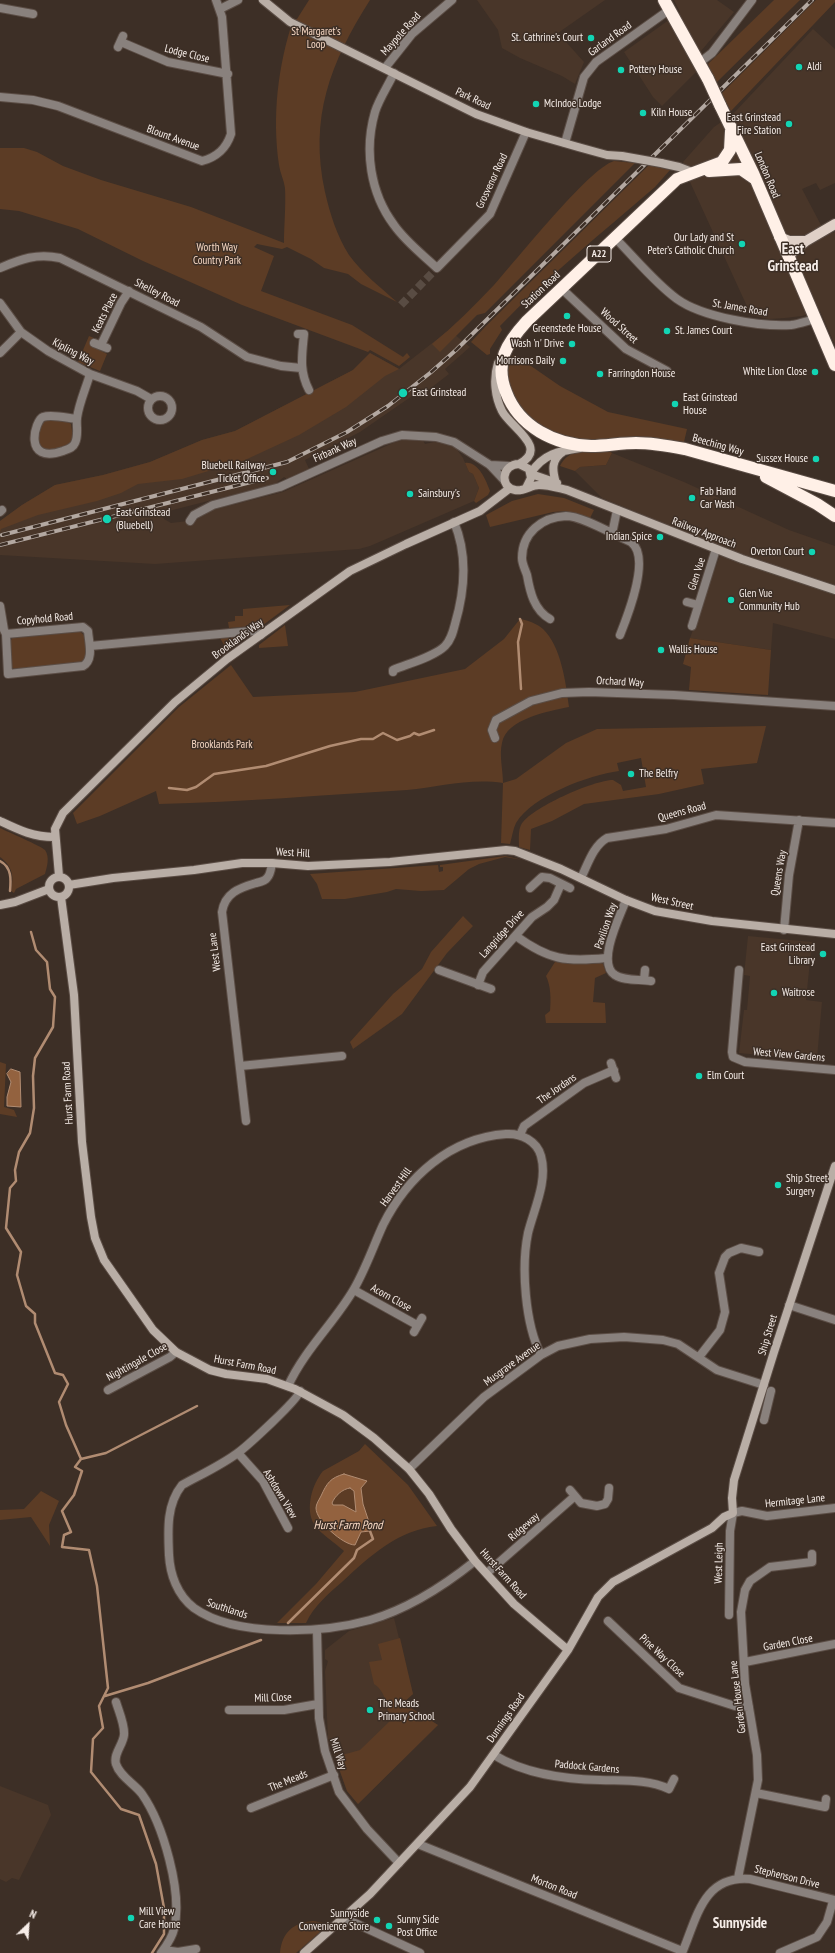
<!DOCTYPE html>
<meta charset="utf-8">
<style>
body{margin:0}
#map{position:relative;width:835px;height:1953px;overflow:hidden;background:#3d2f26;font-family:"PT Sans Narrow",sans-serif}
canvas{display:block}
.north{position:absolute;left:8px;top:1905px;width:40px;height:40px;-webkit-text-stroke:3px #3d2f26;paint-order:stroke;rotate:25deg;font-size:11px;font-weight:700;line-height:16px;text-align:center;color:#f6ede8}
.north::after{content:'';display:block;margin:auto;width:14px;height:18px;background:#f6ede8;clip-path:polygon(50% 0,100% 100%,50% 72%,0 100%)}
</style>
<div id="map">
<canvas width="835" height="1953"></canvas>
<div class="north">N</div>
</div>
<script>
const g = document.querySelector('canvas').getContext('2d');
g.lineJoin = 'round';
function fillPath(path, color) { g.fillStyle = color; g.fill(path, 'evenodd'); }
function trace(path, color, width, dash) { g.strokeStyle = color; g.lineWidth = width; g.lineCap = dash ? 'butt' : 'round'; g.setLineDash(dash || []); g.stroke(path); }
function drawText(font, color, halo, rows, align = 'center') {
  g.font = font + ' "PT Sans Narrow",sans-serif'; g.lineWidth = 3; g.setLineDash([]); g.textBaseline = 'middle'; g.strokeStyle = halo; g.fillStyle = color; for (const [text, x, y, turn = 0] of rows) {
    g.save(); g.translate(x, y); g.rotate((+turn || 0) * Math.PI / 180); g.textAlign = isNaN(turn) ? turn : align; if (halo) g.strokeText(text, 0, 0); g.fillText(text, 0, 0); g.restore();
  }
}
const built = new Path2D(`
 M477,0H605L558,33L584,62L575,84L562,76L520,58L502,48L498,30Z
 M674,0H717L734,12L701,51L708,64L695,73L662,106L653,97L624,52L680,12Z
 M813,29L835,49V183L820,190L816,183L802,189L822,227L832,233L835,232V345L820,311L802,316L785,318L769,319L751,315L690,182L693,175L683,162L714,127L733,114Z
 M449,330L470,347L445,369L449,374L423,394H415L360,432L305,460L309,469L287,479L284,477L275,484L161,513L164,519L171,523L196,520L213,510L283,492L393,443L406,439H422L425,444L438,441L456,448L463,458L469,472L473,474L479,488L474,501L370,546L359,549L155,564L0,555V521L22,505L55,485L103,475L150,462L202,440L235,431L353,370L370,353L399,369Z
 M612,453L684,482L789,530L835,546V639L773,623L771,650L690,638L723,547L602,498L575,471L580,467L606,465Z
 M748,936L812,942L806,1000L822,1002L817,1058L813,1060L739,1053L744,1010H747L750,976L744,975Z
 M394,1618L413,1694L403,1703L438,1725L358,1804L347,1791L328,1739L325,1671L328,1661L325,1659V1650L349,1631Z
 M0,1786L48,1805L51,1815L19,1880L12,1878L6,1882L0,1879Z`);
const green = new Path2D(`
 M309,0H370C330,63 309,118 325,192C330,214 337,236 349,255C362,273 380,287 397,302L361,284L348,274L324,268L311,259L287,247L282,249L257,244L254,247L274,256L261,291L352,325L403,357L407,353L410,357L399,366L370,350L368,352L242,305L143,261L78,229L19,211L0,209V148H24L37,152L63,166L101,180L191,207L284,243C284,225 286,206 285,188C284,180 280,173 279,165C272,116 278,66 293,20L297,19Z
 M774,0H800L716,83L708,64Z
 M816,0H835V2L731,111L721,94Z
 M614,161L635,163L485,313L477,315L440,352L432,344C454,326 474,306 494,285C515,262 589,168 614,161Z
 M649,165L670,170L655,187C603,232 548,276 500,326L502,330L490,349V354L487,355L471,342L486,326Z
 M89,336L94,338L91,346L107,354L100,371L78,362Z
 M370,353L399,369L385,376L346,407L299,435L245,460L182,479L138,484L121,493L97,501L38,515L1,529L0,532V521L22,505L55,485L103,475L150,462L202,440L235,431L353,370Z
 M513,355H515L560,386L608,412L687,429L684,442L643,438L602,440L568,439L532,423L510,392L507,373Z
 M47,419L68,422L71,424L73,437L70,444L52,451L41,448L39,441V426Z
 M608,450L612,453L606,465L580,467L575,471L560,466C569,447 590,451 608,450Z
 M465,463C478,461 486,480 490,491L488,495L476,503L474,501L479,488L473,474L469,472Z
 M538,494L564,498L594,510L590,518L565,511L553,512L490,527L486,515L512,501Z
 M290,605L263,625L229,628L228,622L235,621V616H243V609Z
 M520,619C527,620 538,624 543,629C561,646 566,683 569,707C549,711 506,719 502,743C499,755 503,770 503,783L516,779L566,743L597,729L766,726L757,763L701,769L704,784L659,794L584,804L552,821L531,829L530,850L519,847C519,840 518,831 521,825C530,808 594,780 613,780L621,785L623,791L646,787L641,758L617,763L619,771C589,775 532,796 516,823C513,829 512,837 510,844L501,843L503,783C470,778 439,787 407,790C324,795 242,802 159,804L156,791L100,816L77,824L73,813L179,707L231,665L253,697L355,692L465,669L504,639Z
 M285,625L288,646L259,648V645Z
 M77,630C89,634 89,653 83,662L17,670L11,667L10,642L13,637Z
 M248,635L249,636L225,653L224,645L220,638Z
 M690,638L771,650L768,695L689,690L691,667L683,664Z
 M0,828C8,832 41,846 45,850C50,857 47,867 45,874L16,889L14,893L11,891C14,876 13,867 0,857Z
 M505,856L523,860L505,857L479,864L469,869L444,890L421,891L396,889L387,892L345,899H322L317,884L310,874L438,865L439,872L443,871V867H440V865Z
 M463,916L473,926L447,953L402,1014L353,1049L350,1042L393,994L422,969L431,952Z
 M555,962L582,964L599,962L603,964L606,973L595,978L593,1002L605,1003L606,1023H546L545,1015L550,1011C551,1000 551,986 546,976Z
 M0,1062L6,1064L4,1107L14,1110L17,1117L0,1114Z
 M365,1444L408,1485L437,1526C398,1530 370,1556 342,1582C328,1594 314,1606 306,1623H277L316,1584L344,1551C338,1545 317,1531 314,1524C305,1509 312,1484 323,1471L359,1451Z
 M41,1491L59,1501L49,1525L50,1546L31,1517L0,1520V1510L24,1509Z
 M400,1638L413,1694L403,1703L438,1725L358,1804L347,1791L335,1757L360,1750L390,1721C387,1708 386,1691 374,1684L369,1662L382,1660L378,1644Z
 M313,1921L329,1924L296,1953H280C282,1932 293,1923 313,1921Z`);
const water = new Path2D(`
 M11,1069L20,1072L21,1107L7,1106V1097L11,1082L7,1074Z
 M344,1474L367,1481L361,1488L363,1504L371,1528L370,1531L361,1532L355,1545C343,1545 316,1521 316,1508C316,1504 319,1500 321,1496C327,1483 330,1478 344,1474ZM350,1488L354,1491L356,1512L343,1505H333L332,1503C335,1496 342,1489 350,1488Z`);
const stream = new Path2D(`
 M520,619L522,624L518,642L521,689
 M169,788L187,790L196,787L214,774L266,766L330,746L361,739H373L383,733L397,740L410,736L414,733L419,735L434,730
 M0,861C12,867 11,880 10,891
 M31,932L36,950L47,962L50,989L55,997L53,1027L35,1058L33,1076L34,1108L30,1133L19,1152L15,1170L16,1181L10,1188L6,1228L21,1252L17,1275L26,1306L35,1314V1323L55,1373L63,1375L68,1384L59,1402L66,1425L81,1459
 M288,1623L354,1558L357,1550L373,1539L370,1531
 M105,1696L148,1683L261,1640
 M152,1953L164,1934V1908L156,1864L139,1815L121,1809L91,1772L93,1739L103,1728L99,1706L108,1688L97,1586L89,1550L62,1547L64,1535L71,1532L62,1511L74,1495L82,1471L75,1467L81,1459L106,1453L197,1406`);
const streetTunnel = new Path2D(`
 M401,305L437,268`);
const street = new Path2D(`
 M0,8L33,14
 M220,9L238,0
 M121,42L168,62L228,74
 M118,47L123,36
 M699,63L712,53L752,0
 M385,68L412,34L452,0
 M394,73C388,86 379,99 375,112C364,150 370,193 394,225C406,242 422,254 437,268L490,214L526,132
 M0,97L33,100L58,106L202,161C217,157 226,149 231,134L222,17L216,0
 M565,143L584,77L596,62L669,10
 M616,239C635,258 655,283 677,299C702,317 760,327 791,325C799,324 807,321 815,319
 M0,268C21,259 37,253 60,258L201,327L247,357L281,366L301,368
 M562,289L626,349L667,371
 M0,303L21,332L48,351L90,374L137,391L151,399
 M298,334H304C302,355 299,371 309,390
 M94,343L107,348
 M101,345L121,303L129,291
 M0,353L21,332
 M148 408a12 12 0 1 1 24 0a12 12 0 1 1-24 0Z
 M77,419C67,418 52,414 43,417C35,420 22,465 63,451C68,449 73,448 75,443C79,435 76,426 77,418C79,403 86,388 90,374
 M490,465L509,466
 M0,512L2,510
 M190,521L194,515L213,505L280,487L382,441L402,435L436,437L454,442L490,465L505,481
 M612,534L617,510
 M687,602L698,605
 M0,606L4,630L6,634
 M550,619C534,610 530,592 527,575C525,569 522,564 522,558C522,533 542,517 566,516C582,516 614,535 631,542C651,557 628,615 620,635
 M692,626L716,549
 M83,627L88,631C89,643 94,660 83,666L8,674L6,634Z
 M90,646L252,631L257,632L261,635
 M393,672V670C407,664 434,657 445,646C451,640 453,632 455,624C465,590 468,555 454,522
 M495,738L492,730L496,720L531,701L562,693L589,692L674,695L835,706
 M581,878C588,864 593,846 607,838L666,829L716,815L835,823
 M530,888L542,877L550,878L570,888
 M626,900C620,916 596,963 615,975C624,981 640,979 651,981
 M784,930L789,875L799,820
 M516,936C549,960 566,962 606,958
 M439,970L491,989
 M739,970L732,1052L733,1057L745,1062L835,1070
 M644,980L645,970
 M478,985L483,972L532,917L547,907L554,900L561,884
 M611,1063L616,1078
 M240,1066L342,1056
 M246,1121L222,912C225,893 239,888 256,883C260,882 265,881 267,878C271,874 271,868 272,863
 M520,1135L524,1126L584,1083L614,1070
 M354,1290L417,1325
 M789,1305L835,1320
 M414,1332L422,1318
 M699,1357L720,1330L725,1312L719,1273L725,1257L729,1253L741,1248L759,1252
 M288,1386C305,1349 335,1322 354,1289C366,1268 373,1247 383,1225C407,1177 450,1138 506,1134C521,1133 537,1141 541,1156C548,1181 534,1209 528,1233C521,1267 525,1324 541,1355
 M108,1390L170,1357L176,1352
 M300,1391C298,1400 248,1445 239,1452C222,1465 200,1475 182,1485C166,1505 168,1531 169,1555C170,1574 177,1595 194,1608C236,1638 323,1633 370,1620C408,1609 445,1585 475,1561
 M764,1420L771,1391
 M238,1453L263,1481L288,1528
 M409,1469L484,1397L541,1355L558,1346L590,1339L624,1337L663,1340L678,1344L717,1370L764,1385
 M570,1490L581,1503L597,1506L605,1504L608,1499L609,1488
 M487,1573L575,1496
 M729,1615L730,1531L733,1513L742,1511L767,1516L835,1508
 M608,1621L679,1688L735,1706L749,1707
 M317,1630L319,1718L325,1751L339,1792L367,1829L399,1863
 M745,1662L835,1644
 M116,1702C119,1712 125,1725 124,1735C123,1745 113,1754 116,1764C120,1777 135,1784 142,1794C163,1824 183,1893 174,1929C172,1938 167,1945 161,1953
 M229,1710H284L318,1704
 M494,1755C525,1774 563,1779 600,1780C624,1781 647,1779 669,1789L674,1779
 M756,1793L825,1807L826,1799
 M251,1808L334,1775
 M418,1844L682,1951
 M738,1878L758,1780L757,1755L745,1684L741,1612L745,1590L750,1581L770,1567L812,1562V1554
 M344,1918L420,1953
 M164,1950L178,1952L196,1949
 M682,1953C697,1918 703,1875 750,1879L835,1900
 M780,1953L817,1937L827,1922L833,1901`);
const secondary = new Path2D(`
 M263,0L290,22L476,114L526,132L578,147L607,155L622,156
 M661,163L679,167L692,172
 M498,363C493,379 495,397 502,411C510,427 550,448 519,464
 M531,473C543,454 559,451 580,448
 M531,474L557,483
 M556,483C552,470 551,459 564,451
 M526,488L531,478L529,469L519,464C502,464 499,487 515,490C523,492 531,485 539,485C549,485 558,488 567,490L742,559L835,590
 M0,821C19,830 33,837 54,837
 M59,876L55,829L63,813L175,702L227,659L350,571L406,544L480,511L510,488
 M49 887a10 10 0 1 1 20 0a10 10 0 1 1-20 0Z
 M69,885L113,878L194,870L242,863H272L308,866L390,862L506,850L515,851L561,869L626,900L655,911L712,921L835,934
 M61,897L74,995L82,1142L91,1217L95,1238L104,1260L153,1330L176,1352L210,1370L226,1374L267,1379L295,1389L343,1415L374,1438L409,1469L429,1494L451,1529L475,1561L514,1604L568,1650
 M0,905L15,902L49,889
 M304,1953L370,1894L470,1787L568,1650L598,1597L613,1582L712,1528L724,1517L733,1513L732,1498L734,1480L774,1352L835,1166`);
const primary = new Path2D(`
 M779,237L789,241H806
 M788,256L806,241L835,224`);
const highway = new Path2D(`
 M664,0L708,79
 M720,105L753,173L835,365
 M731,131L730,150L722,162L677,179L527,321C507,343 494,362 506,392C519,427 555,445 591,446C606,446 621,443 636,443C653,443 669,446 685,449L835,491
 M709,171L741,169L754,178
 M766,477L817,504L835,516`);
const rail = new Path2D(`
 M2,535L287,462L347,432L388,406L430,373L456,350L812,0
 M0,545L267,478`);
const secondaryBridge = new Path2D(`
 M622,156L661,163`);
const highwayBridge = new Path2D(`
 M708,79L720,105`);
const markers = [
 [591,38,4,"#12d5b4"],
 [799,67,4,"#12d5b4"],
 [621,70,4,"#12d5b4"],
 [536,104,4,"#12d5b4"],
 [643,113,4,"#12d5b4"],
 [789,124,4,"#12d5b4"],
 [742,244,4,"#12d5b4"],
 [567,316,4,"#12d5b4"],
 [667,331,4,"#12d5b4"],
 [572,344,4,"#12d5b4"],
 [563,361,4,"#12d5b4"],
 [815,372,4,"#12d5b4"],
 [600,374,4,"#12d5b4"],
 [403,393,5,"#12d5b4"],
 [675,404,4,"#12d5b4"],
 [816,459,4,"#12d5b4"],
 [273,472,4,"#12d5b4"],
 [410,494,4,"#12d5b4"],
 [692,498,4,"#12d5b4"],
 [107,519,5,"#12d5b4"],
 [660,537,4,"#12d5b4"],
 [812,552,4,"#12d5b4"],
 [731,600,4,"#12d5b4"],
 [661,650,4,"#12d5b4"],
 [631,774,4,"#12d5b4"],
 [823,954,4,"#12d5b4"],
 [774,993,4,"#12d5b4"],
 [699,1076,4,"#12d5b4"],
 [778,1185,4,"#12d5b4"],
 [370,1710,4,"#12d5b4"],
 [131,1918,4,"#12d5b4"],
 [377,1920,4,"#12d5b4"],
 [389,1926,4,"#12d5b4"]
];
const shields = [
 [599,254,24]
];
const shieldNames = [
 ["A22",599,254]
];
const parkNames = [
 ["St Margaret's",316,32],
 ["Loop",316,45],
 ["Worth Way",217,248],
 ["Country Park",217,261],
 ["Brooklands Park",222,745]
];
const streetNames = [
 ["Maypole Road",401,34,-48],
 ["Garland Road",610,39,-36],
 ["Lodge Close",187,54,14],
 ["Park Road",473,99,25],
 ["Blount Avenue",173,138,20],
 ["London Road",767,175,67],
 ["Grosvenor Road",492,181,-65],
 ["Station Road",541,290,-43],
 ["Shelley Road",157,293,27],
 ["St. James Road",740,308,10],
 ["Keats Place",105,313,-63],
 ["Wood Street",619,326,42],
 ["Kipling Way",73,352,28],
 ["Beeching Way",718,445,16],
 ["Firbank Way",335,450,-24],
 ["Railway Approach",704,533,21],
 ["Glen Vue",697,574,-72],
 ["Copyhold Road",45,619,-5],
 ["Brooklands Way",238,639,-36],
 ["Orchard Way",620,682,3],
 ["Queens Road",682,812,-15],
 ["West Hill",293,853,3],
 ["Queens Way",779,873,-80],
 ["West Street",672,902,13],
 ["Pavilion Way",606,926,-71],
 ["Langridge Drive",502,934,-48],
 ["West Lane",215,952,-97],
 ["West View Gardens",789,1055,5],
 ["The Jordans",557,1089,-35],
 ["Hurst Farm Road",68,1093,-93],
 ["Harvest Hill",396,1187,-54],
 ["Acorn Close",391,1298,29],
 ["Ship Street",768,1335,-73],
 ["Nightingale Close",137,1362,-29],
 ["Musgrave Avenue",512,1364,-36],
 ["Hurst Farm Road",245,1365,11],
 ["Ashdown View",280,1494,59],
 ["Hermitage Lane",795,1501,-6],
 ["Ridgeway",524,1527,-41],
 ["West Leigh",719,1563,-89],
 ["Hurst Farm Road",503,1574,48],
 ["Southlands",227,1609,18],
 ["Garden Close",788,1643,-11],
 ["Pine Way Close",662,1656,43],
 ["Garden House Lane",738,1697,-97],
 ["Mill Close",273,1698,-2],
 ["Dunnings Road",506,1718,-55],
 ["Mill Way",338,1754,72],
 ["Paddock Gardens",587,1767,5],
 ["The Meads",288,1781,-22],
 ["Stephenson Drive",787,1877,14],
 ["Morton Road",554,1887,22]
];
const poiNames = [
 ["St. Cathrine's Court",583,38,"right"],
 ["Aldi",807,67],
 ["Pottery House",629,70],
 ["McIndoe Lodge",544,104],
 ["Kiln House",651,113],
 ["East Grinstead",781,118,"right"],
 ["Fire Station",781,131,"right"],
 ["Our Lady and St",734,238,"right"],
 ["Peter’s Catholic Church",734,251,"right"],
 ["Greenstede House",567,329,"center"],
 ["St. James Court",675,331],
 ["Wash 'n' Drive",564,344,"right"],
 ["Morrisons Daily",555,361,"right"],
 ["White Lion Close",807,372,"right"],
 ["Farringdon House",608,374],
 ["East Grinstead",412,393],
 ["East Grinstead",683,398],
 ["House",683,411],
 ["Sussex House",808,459,"right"],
 ["Bluebell Railway",265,466,"right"],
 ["Ticket Office",265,479,"right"],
 ["Fab Hand",700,492],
 ["Car Wash",700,505],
 ["Sainsbury's",418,494],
 ["East Grinstead",116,513],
 ["(Bluebell)",116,526],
 ["Indian Spice",652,537,"right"],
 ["Overton Court",804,552,"right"],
 ["Glen Vue",739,594],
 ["Community Hub",739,607],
 ["Wallis House",669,650],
 ["The Belfry",639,774],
 ["East Grinstead",815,948,"right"],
 ["Library",815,961,"right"],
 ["Waitrose",782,993],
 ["Elm Court",707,1076],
 ["Ship Street",786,1179],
 ["Surgery",786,1192],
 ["The Meads",378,1704],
 ["Primary School",378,1717],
 ["Mill View",139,1912],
 ["Care Home",139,1925],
 ["Sunnyside",369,1914,"right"],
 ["Convenience Store",369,1927,"right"],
 ["Sunny Side",397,1920],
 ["Post Office",397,1933]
];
const waterNames = [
 ["Hurst Farm Pond",348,1526]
];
const districtNames = [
 ["East",793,250],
 ["Grinstead",793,267],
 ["Sunnyside",740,1924]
];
fillPath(built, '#493629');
fillPath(green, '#5c3c25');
fillPath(water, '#93623f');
trace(water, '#b18c72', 1);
trace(stream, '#b18c72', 2.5);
trace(streetTunnel, '#594c43', 8, [8, 4]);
trace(street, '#5b4d45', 10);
trace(secondary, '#5b4d45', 10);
trace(primary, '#5b4d45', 12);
trace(highway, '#5b4d45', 14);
trace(street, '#89817d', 8);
trace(secondary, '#b9aea6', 8);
trace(primary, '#dfd0c7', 10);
trace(highway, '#fff0e7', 12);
trace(rail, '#b3a8a1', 4);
trace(rail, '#3d2f26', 2.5, [8]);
trace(secondaryBridge, '#5b4d45', 10, []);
trace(highwayBridge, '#5b4d45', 14, []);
trace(secondaryBridge, '#b9aea6', 8);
trace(highwayBridge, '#fff0e7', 12);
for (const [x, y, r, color] of markers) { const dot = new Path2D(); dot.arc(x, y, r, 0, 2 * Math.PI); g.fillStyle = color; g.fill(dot); trace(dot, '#3d2f26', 1.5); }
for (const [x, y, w] of shields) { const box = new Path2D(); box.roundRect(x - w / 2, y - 8, w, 16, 3); g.fillStyle = '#3d2f26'; g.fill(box); trace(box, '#f6ede8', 1); }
drawText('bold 10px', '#f6ede8', null, shieldNames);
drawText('11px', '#f7d8c4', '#3d2f26', parkNames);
drawText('11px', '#f6ede8', '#3d2f26', streetNames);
drawText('11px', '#f6ede8', '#3d2f26', poiNames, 'left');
drawText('italic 12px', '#f8d9c4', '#3d2f26', waterNames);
drawText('bold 15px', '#f6ede8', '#3d2f26', districtNames);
</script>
